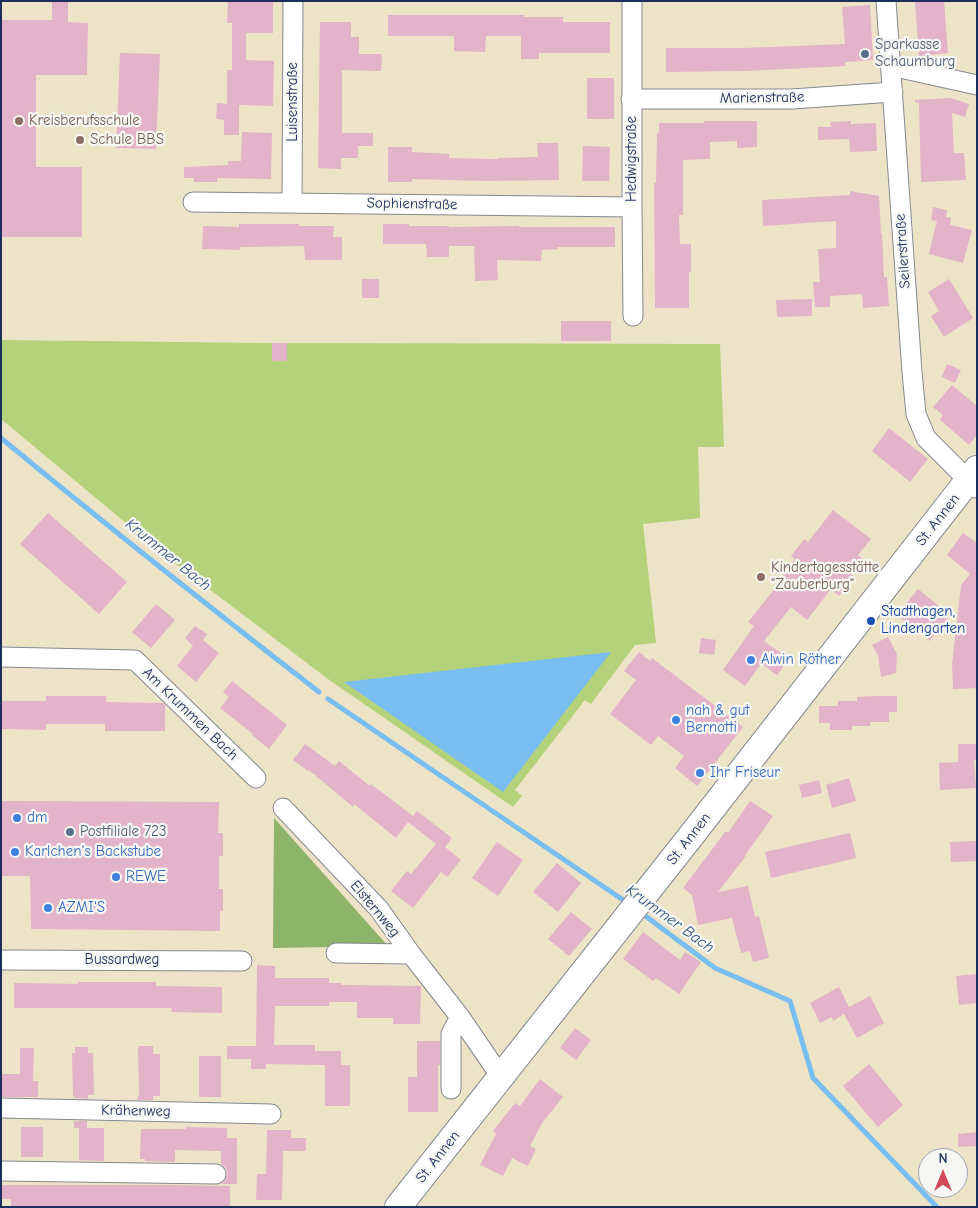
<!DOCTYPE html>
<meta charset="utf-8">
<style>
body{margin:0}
#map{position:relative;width:978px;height:1208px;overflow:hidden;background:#ede3c6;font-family:"Comic Neue",sans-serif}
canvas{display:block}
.frame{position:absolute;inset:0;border:2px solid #1b2f5e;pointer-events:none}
.north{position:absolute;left:918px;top:1148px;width:50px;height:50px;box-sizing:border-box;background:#f6f6f2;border:1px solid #9ea6b7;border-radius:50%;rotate:0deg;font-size:14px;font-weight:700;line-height:20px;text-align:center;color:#1b2f5e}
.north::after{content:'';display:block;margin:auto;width:18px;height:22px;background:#d1495b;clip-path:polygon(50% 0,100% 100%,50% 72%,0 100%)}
</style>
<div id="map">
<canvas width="978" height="1208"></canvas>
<div class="frame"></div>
<div class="north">N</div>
</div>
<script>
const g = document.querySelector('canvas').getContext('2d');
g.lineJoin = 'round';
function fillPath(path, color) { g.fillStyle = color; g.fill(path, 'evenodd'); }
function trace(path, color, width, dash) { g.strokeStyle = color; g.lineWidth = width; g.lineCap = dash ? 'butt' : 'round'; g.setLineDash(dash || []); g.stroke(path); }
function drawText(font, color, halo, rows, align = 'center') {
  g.font = font + ' "Comic Neue",sans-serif'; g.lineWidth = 4.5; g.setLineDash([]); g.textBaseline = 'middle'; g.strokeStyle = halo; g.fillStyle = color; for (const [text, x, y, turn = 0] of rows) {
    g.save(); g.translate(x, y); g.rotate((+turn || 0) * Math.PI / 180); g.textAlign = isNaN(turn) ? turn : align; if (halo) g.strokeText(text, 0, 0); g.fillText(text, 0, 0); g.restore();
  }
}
const green = new Path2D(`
 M1,340L265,343L720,344L724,447H698L700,518L643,524L656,643L635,645L591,704L585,700L515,790L522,796L513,807L328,679L163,554L1,419Z`);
const forest = new Path2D(`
 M274,818L388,946L273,948Z`);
const water = new Path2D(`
 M611,652L503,792L344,682Z`);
const stream = new Path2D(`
 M1,438C106,525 212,609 319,692
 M328,699L629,904
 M640,912L715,968L790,1001L813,1078L937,1207`);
const building = new Path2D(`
 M52,1H68V22L88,23L87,75H36V167H82V237H1V20H52Z
 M228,1H273V33H246V60L274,61L273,106L239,105V135H224V120L216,119L217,103L227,104V70H232V23H227Z
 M915,1H944L948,53L919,56Z
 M870,5L873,60L845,62L846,66L745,71L666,72V48H744L845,44L842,7Z
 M388,15H524V17H563V22H610V53H539V59H521V36H486L485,52L454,51V36H388Z
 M320,22H351V37H359V54H382L381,71L342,70V133H373V146H358V158H341V169L318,168Z
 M120,53L160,54L156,149L116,148Z
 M587,78H614V119H587Z
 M951,98L969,104L965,117L952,113L954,153H964L966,180L921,182L919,103L915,102V100Z
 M704,121H757V147L737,148V141L710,142V159L683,160V215H679L680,244H691V272H689V308H655L654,183H656L657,133H659V123H704Z
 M851,121V124L876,123L877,151L850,152L849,139L818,140V127H831L830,122Z
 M242,132L272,133L271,179L217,178V182H194V178H184V167L228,165V161H241Z
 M537,143H558L559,180L485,181L412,179V182H388V147H412V152L449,154V158L498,159V158L538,157Z
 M583,146L610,147L609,181H582Z
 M850,191L879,196L881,234H882L884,277H887L889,306L863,308L862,294L830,296V307H815L813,282H820L818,249L836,248V221L763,226L762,200L850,195Z
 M933,207L947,210L946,217L951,218L950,225L972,230L963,263L929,254L937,221L931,220Z
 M239,224H299V226H334L333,237H342V260H305L304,246L240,247V250L202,249L203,226L239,227Z
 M383,224H409V226H449V227L519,226V227H615V247H557L558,249L542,250L541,261L497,260L498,280L475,281L474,246H449V257H427L426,244H383Z
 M362,279H379V298H362Z
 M949,279L973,318L944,337L931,316L939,311L928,292Z
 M812,299V316L777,317L776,300Z
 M561,321H611V341H561Z
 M272,343H287V361H272Z
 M947,364L961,370L955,383L942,377Z
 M952,385L977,406V435L969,445L940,420L943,415L933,407Z
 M889,428L928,459L910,482L872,451Z
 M833,510L871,539L858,555L862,558L850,573L854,576L839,596L831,589L807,620L791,607L764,641L789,659L777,675L761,664L745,686L723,670L754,626L748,622L785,576L782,574L795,559L791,556L804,539L808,542Z
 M48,513L127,582L99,614L20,544Z
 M963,533L977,543V688L953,689L952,664L961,585L970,574L947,555Z
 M918,589L950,615L930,641L897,615Z
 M156,604L175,620L151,648L132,632Z
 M195,626L207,634L203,640L219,653L196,682L177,666L193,646L185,638Z
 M888,637L897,654L896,673L881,677L878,655L872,645Z
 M701,638L716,640L714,655L699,653Z
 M639,652L650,661L652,658L743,727L697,786L675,768L684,756L658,736L651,745L610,714L636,680L624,671Z
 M232,681L287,725L269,749L252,735L253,734L220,708L229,697L223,692Z
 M46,696H106V702L163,703L165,705V731H105V724H46V730L1,729V701H46Z
 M875,696H897V712H889V722H870V726H852V730H830V723H819V706H838V701H857V697Z
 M305,744L335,766L339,761L370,786L371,784L413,816L417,811L452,838L445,847L461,860L447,877L441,872L413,908L391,891L407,871L411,874L436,844L408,822L396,838L354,804L353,807L309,770L308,771L293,760Z
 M958,744H977V760H974L976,788L940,790L939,763L958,762Z
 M849,778L856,801L832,808L826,785Z
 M819,780L822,793L802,798L799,785Z
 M1,801L219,802L218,833H223V856H219V889H223V911H220V931L31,929L30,876H1Z
 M750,801L773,816L744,857L746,856L718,892L748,886L755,917L759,916L769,958L753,962L750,951L741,953L732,918L698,925L692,895L683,888L726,831L728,833Z
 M850,833L856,858L771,878L765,852Z
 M977,841V861L951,862L950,842Z
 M497,842L523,860L498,896L472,878Z
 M557,863L581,883L558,912L533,892Z
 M571,912L592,929L569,956L548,939Z
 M643,932L680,960L685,952L701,962L679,994L656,978L653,981L623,959Z
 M257,965L275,966V978H329V983H341V985L421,986L420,1024H393V1018H357V1002H329V1006H275L274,1045H315V1051H341V1065H350V1106H325V1065L266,1064V1069H251V1059H227V1046H256Z
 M977,974V1003L959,1005L956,976Z
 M78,982H156V986L222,987V1013L171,1012L172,1008H14V983L78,984Z
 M839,987L849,1007L870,996L884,1023L857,1038L844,1014L833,1021L832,1017L820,1023L810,1003Z
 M575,1028L591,1040L576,1060L560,1048Z
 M417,1041H440V1065H438V1112H408V1077H417Z
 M138,1046H153V1054H160V1096H153V1100H137L138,1096H139Z
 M75,1047H88V1053H93L94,1095H88V1099L74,1098V1095L73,1096L72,1053H75Z
 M20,1048H34L33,1081H38V1097H1V1074H20Z
 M199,1056H221V1097H199Z
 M869,1064L903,1105L878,1127L843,1086Z
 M540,1079L563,1097L542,1123L530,1146L536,1149L528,1166L512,1158L503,1176L480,1165L496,1134L493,1131L515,1103L520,1106Z
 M74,1121H87V1128H104V1161L79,1160V1128H74Z
 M21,1127H43V1157H21Z
 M186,1127L227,1128V1138H237V1184H221L226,1179L227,1174L226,1168L221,1164V1151L175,1150V1162L145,1161V1159H140L141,1129H186Z
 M267,1130H291V1138H306V1151H283L282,1200H256L257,1174H266Z
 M977,1132V1146L958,1147V1134Z
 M1,1185H169L230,1186V1207H11V1199H1Z`);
const street = new Path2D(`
 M632,1V207L633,316
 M886,1L912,372L916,414L926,438L976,488
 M891,66L977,85
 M631,99H792L893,92
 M193,202L632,207
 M292,203L293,1
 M1,657L135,660L256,778
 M283,808L379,909L411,954L460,1017L501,1077
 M336,953L411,954
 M1,960L242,961
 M451,1089V1034L460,1017
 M1,1108L271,1114
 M1,1171L216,1174`);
const secondary = new Path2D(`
 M398,1207L687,841L977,469`);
const markers = [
 [865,54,5,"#5c6f8a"],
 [19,121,5,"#8d6e63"],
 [80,140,5,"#8d6e63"],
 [761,577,5,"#8d6e63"],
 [871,621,5,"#1a4fb4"],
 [751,660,5,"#3f7fe0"],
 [676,720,5,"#3f7fe0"],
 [700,773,5,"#3f7fe0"],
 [17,818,5,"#3f7fe0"],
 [70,832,5,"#5c6f8a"],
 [15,852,5,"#3f7fe0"],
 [116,877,5,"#3f7fe0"],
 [48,908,5,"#3f7fe0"]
];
const serviceNames = [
 ["Sparkasse",875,45],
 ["Schaumburg",875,62],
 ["Postfiliale 723",80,832]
];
const streetNames = [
 ["Marienstraße",762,98,-1],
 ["Luisenstraße",293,102,-90],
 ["Hedwigstraße",632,159,-90],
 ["Sophienstraße",412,204,1],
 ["Seilerstraße",903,251,-94],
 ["St. Annen",938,520,-52],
 ["Am Krummen Bach",190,714,44],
 ["St. Annen",689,839,-52],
 ["Elsternweg",375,909,50],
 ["Bussardweg",122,960],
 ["Krähenweg",136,1111,1],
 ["St. Annen",438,1157,-52]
];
const educationNames = [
 ["Kreisberufsschule",29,121],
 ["Schule BBS",90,140],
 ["Kindertagesstätte",771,568],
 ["\"Zauberburg\"",771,585]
];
const transitNames = [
 ["Stadthagen,",881,612],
 ["Lindengarten",881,629]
];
const shopNames = [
 ["Alwin Röther",761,660],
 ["nah & gut",686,711],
 ["Bernotti",686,728],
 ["Ihr Friseur",710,773],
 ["dm",27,818],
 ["Karlchen's Backstube",25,852],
 ["REWE",126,877],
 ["AZMI'S",58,908]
];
const waterNames = [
 ["Krummer Bach",168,555,39],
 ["Krummer Bach",670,919,36]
];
fillPath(green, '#b3d279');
fillPath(forest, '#8eb469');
fillPath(water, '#79bef0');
trace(stream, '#79bef0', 5);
fillPath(building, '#e2b3c9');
trace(street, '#848992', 21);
trace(secondary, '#848992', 28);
trace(street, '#fff', 19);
trace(secondary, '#fff', 26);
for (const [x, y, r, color] of markers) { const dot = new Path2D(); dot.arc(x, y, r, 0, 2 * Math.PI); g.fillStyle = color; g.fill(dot); trace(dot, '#f6f6f2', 2); }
drawText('15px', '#4e5e75', '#f6f6f2', serviceNames, 'left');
drawText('15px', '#1b2f5e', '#f6f6f2', streetNames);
drawText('15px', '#785e54', '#f6f6f2', educationNames, 'left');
drawText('15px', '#164399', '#f6f6f2', transitNames, 'left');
drawText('15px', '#366cbe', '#f6f6f2', shopNames, 'left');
drawText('italic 16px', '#325382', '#f6f6f2', waterNames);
</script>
